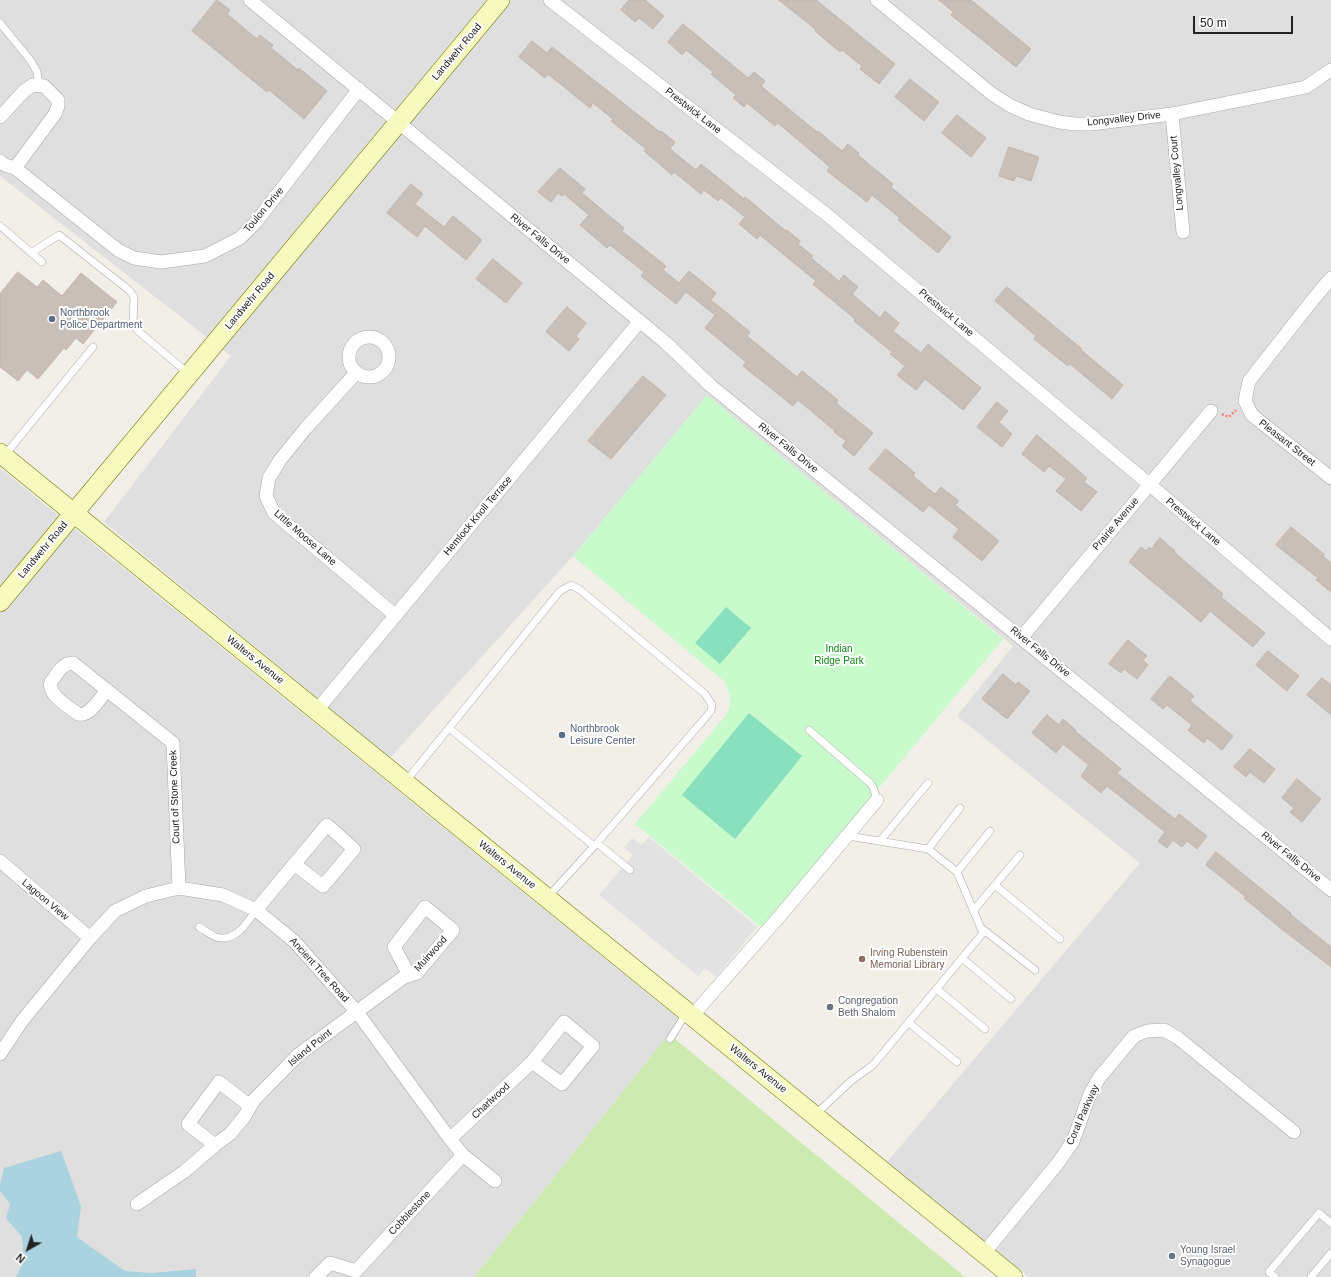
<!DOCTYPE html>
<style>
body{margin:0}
#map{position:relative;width:1331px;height:1277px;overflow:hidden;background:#f2efe9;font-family:Arial,sans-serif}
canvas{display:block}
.north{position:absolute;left:8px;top:1229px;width:40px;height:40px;-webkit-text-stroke:3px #fff;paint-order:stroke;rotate:219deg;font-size:11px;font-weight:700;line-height:16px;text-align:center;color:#222}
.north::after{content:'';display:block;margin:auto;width:14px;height:18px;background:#222;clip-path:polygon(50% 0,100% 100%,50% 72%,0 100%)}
.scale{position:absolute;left:1193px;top:16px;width:100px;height:18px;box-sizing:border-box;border:2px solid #222;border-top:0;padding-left:5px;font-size:12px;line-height:14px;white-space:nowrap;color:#222;-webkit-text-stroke:3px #fff;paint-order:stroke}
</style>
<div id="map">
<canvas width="1331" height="1277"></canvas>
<div class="north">N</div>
<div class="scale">50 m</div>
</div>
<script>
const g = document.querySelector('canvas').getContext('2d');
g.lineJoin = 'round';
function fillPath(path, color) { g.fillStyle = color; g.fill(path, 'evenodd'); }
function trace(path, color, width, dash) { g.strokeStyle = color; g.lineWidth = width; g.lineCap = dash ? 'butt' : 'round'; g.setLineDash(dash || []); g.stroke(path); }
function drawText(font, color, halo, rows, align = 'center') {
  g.font = font + ' Arial,sans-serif'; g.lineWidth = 4; g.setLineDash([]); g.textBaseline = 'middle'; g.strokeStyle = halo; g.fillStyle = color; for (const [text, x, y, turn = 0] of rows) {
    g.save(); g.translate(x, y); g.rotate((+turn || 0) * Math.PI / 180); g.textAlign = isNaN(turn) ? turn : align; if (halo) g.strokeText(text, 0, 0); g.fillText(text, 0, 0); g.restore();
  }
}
const residential = new Path2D(`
 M0,0H1331V1277H1029L887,1162L1140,863L957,716L1013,646L707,396L573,556L390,758L104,522L231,356L0,176Z
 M0,468L678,1018L669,1034L474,1277H0Z`);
const grass = new Path2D(`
 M669,1034L965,1277H474Z`);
const park = new Path2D(`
 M707,395L1003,639L762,928L635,824L726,715C733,704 730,694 725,682L573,556Z`);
const pitch = new Path2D(`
 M726,607L751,628L720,664L695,643Z
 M749,713L802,756L735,839L682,795Z`);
const parking = new Path2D(`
 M649,837L757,927L716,977L705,968L698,976L599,895L633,855L624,848L632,838L642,845Z`);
const water = new Path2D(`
 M61,1151L81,1206L77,1237L125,1271L152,1273L196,1269V1277H16L24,1260L22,1237L6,1218L10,1204L0,1191V1184L4,1168Z`);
const building = new Path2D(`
 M217,0L230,10L227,14L257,39L260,35L273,45L271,48L298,70L299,68L327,91L304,119L269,90L267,92L192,31Z
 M629,0H645L664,16L653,29L639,18L635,22L621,10Z
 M779,0H816L895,64L879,84L860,69L862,66L842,50L840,52L815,31L816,30Z
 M939,0H971L1031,49L1016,67L951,15L953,12Z
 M683,24L748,78L754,72L765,81L761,86L817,132L818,131L842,151L848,144L859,153L858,155L893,184L891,187L951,237L938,253L898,220L900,218L872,195L867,202L827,171L830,167L778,123L775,126L747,103L744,107L733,98L736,95L711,74L713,72L686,50L682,55L668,42Z
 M532,41L547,53L552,47L660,132L661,131L675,142L670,149L696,170L701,164L744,199L745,197L786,231L787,230L800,241L798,244L813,256L811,258L839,281L844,275L858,287L852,294L880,318L885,311L899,323L893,331L921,353L928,344L981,388L963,410L925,379L916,390L897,375L905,366L890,354L892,352L854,321L855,319L813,284L816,281L760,235L757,239L739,224L745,217L721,198L718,201L704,190L701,194L674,172L672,175L644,151L646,149L611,121L613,119L593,103L590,108L548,74L545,78L519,57Z
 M910,79L939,102L924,121L895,97Z
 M957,115L986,138L971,157L942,133Z
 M1009,147L1039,157L1031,181L1016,176L1014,181L999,176Z
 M560,168L585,189L582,193L624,228L622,231L666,266L663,270L679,283L689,271L716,293L711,300L750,332L747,336L797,377L802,371L838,400L836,403L873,433L854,456L842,446L846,441L834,432L835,431L798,400L793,406L743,366L746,362L705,328L715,315L686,292L676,304L641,276L644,272L610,245L607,248L580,225L589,215L564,194L562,196L558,193L551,202L538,192Z
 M411,184L423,194L415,204L444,227L453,216L482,240L466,260L425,226L417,237L387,213Z
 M493,259L522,283L506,303L476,279Z
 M18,272L37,287L43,280L62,296L81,273L117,302L83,344L76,338L66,350L64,348L38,379L27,370L18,381L0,367V294Z
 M1007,287L1082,349L1081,350L1123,385L1112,399L1070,364L1068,366L1034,339L1036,336L995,301Z
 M567,307L586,323L576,336L579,339L569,351L546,332Z
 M643,376L666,395L611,459L588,441Z
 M997,402L1008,411L999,422L1012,434L1002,447L977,427Z
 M1037,435L1087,478L1084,482L1097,492L1081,511L1056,491L1066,479L1049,466L1044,472L1022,454Z
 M886,449L915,473L913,476L935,494L941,487L959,501L955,505L999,541L982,561L953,537L959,529L929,505L923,512L869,469Z
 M1291,527L1324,554L1323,556L1331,563V592L1316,580L1318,578L1276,545Z
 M1160,538L1175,551L1174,552L1223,594L1221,597L1265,633L1253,647L1210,611L1201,622L1129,562L1141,547L1146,551L1149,547L1151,549Z
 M1128,640L1147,656L1143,660L1148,665L1137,679L1124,669L1121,673L1109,664Z
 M1268,651L1299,676L1287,691L1256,665Z
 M1003,674L1016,685L1018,682L1030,691L1007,719L982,699Z
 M1170,676L1194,696L1190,701L1233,736L1222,750L1207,738L1204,743L1188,730L1192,725L1167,705L1163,709L1151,699Z
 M1322,678L1331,685V715L1307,695Z
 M1047,715L1059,725L1063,719L1076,730L1075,731L1121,769L1117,773L1175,819L1179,814L1207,836L1197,849L1187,841L1182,847L1173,840L1167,848L1158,841L1165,832L1107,786L1101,793L1081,776L1089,765L1063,744L1056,753L1032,733Z
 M1250,749L1275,769L1264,783L1250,772L1246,777L1234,767Z
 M1297,779L1321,799L1302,822L1290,812L1294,808L1282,798Z
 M1216,852L1248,878L1291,913L1290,914L1331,947V967L1279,927L1244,898L1246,897L1206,865Z`);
const path = new Path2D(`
 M1222,414L1229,417L1236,410`);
const service = new Path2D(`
 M0,23L31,61L37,72L39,86
 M0,226L42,262
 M31,253L59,235L129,290L134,297L133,324L138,331L189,374
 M4,456L93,347
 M449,728L594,846
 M809,730L870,783L873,787L877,800
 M406,781L560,591L571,585L579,589L705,694L712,705L711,711L597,843L547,898
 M880,841L928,783
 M597,843L630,870
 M928,849L960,808
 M957,872L990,831
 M995,885L1060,939
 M973,911L1020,855
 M199,927C205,930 210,935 216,937C235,943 247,923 256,910
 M980,927L1035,970
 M962,958L1011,999
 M937,989L985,1029
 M909,1023L957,1062
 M670,1039L687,1012
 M815,1115L851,1081L873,1065L983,933L957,872L928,849L848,836
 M1275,1277L1269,1272L1319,1213L1331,1223
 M1311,1277L1331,1253`);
const minor = new Path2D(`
 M250,0L665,342L711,386L1331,890
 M550,0L826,214L1149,484L1331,639
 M877,0L992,94L1009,105L1029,114L1059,122L1075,124H1091L1172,114L1306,87L1331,70
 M1172,114L1183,232
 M0,117L24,91L33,85L44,86L58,100V106L55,114L15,168
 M0,161L5,165L15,168L118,250L134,258L161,262L205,256L240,238L256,222L359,89
 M1331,278L1311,302L1249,381L1245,401L1252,415L1331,478
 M349 357a20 20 0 1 1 40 0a20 20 0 1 1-40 0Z
 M357,372L305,429L280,460L269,478L266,496L274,513L395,615
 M1022,637L1211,411
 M107,690C100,698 90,717 78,714C69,707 47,695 51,682C57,674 62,663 73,663L173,743L179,888
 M317,710L640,321
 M0,861L90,938
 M256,910L327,825L354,849L323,886L294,864
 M692,1016L779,917L877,800
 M0,1054L22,1021L90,938L115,911L146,896L179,888L223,895L256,910L294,941L357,1012L450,1139L463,1155L495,1181
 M450,1139L532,1062L564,1022L593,1046L562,1084L532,1062
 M215,1145L230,1134L244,1117L254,1100L298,1055L404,977L417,973L453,930L425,907L394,947L409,975
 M137,1204L185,1171L215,1145L188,1124L219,1082L250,1106
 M984,1253L1058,1163L1073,1141L1090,1094L1099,1078L1134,1036L1147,1031L1164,1030L1178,1038L1294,1132
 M316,1277L330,1263L356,1271L463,1155`);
const secondary = new Path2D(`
 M0,453L1013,1277
 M0,602L500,0`);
const markers = [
 [52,319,4,"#5c6f8a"],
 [562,735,4,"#5c6f8a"],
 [862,959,4,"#8d6e63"],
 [830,1007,4,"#6b7280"],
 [1172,1256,4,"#6b7280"]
];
const streetNames = [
 ["Landwehr Road",457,52,-50],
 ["Prestwick Lane",693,111,38],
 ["Longvalley Drive",1124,119,-6],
 ["Longvalley Court",1177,173,-95],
 ["Toulon Drive",264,210,-50],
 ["River Falls Drive",540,239,39],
 ["Landwehr Road",250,301,-50],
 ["Prestwick Lane",946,313,40],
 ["Pleasant Street",1287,443,38],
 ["River Falls Drive",788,448,39],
 ["Hemlock Knoll Terrace",478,516,-50],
 ["Prestwick Lane",1193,522,40],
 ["Prairie Avenue",1116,524,-50],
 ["Little Moose Lane",305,538,41],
 ["Landwehr Road",43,550,-50],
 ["River Falls Drive",1040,652,39],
 ["Walters Avenue",255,660,39],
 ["Court of Stone Creek",175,797,-92],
 ["River Falls Drive",1291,857,39],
 ["Walters Avenue",507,865,39],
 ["Lagoon View",45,900,40],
 ["Muirwood",431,954,-48],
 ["Ancient Tree Road",319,970,48],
 ["Island Point",310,1048,-39],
 ["Walters Avenue",758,1069,39],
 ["Charlwood",491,1101,-43],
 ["Coral Parkway",1083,1115,-66],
 ["Cobblestone",410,1213,-47]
];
const serviceNames = [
 ["Northbrook",60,313],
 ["Police Department",60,325],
 ["Northbrook",570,729],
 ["Leisure Center",570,741]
];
const parkNames = [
 ["Indian",839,649],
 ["Ridge Park",839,661]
];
const educationNames = [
 ["Irving Rubenstein",870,953],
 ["Memorial Library",870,965]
];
const worshipNames = [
 ["Congregation",838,1001],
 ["Beth Shalom",838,1013],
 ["Young Israel",1180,1250],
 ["Synagogue",1180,1262]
];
fillPath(residential, '#e0dfdf');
fillPath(grass, '#cdebb0');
fillPath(park, '#c8facc');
fillPath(pitch, '#88e0be');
fillPath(parking, '#e2e2e2');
fillPath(water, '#aad3df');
fillPath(building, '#c7bfb8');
trace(building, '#c4b6ab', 1);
trace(service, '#a9a9a9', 8);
trace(minor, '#a9a9a9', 14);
trace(secondary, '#707d05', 20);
trace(path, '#fa8072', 2.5, [2, 2]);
trace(service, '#fff', 7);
trace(minor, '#fff', 13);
trace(secondary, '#f7fabf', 19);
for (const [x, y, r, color] of markers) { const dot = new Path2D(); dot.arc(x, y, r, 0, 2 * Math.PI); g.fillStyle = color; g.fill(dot); trace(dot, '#fff', 1.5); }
drawText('10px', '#222', '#fff', streetNames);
drawText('10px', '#4e5e75', '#fff', serviceNames, 'left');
drawText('10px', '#0c8416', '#fff', parkNames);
drawText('10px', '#785e54', '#fff', educationNames, 'left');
drawText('10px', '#5b616d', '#fff', worshipNames, 'left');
</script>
